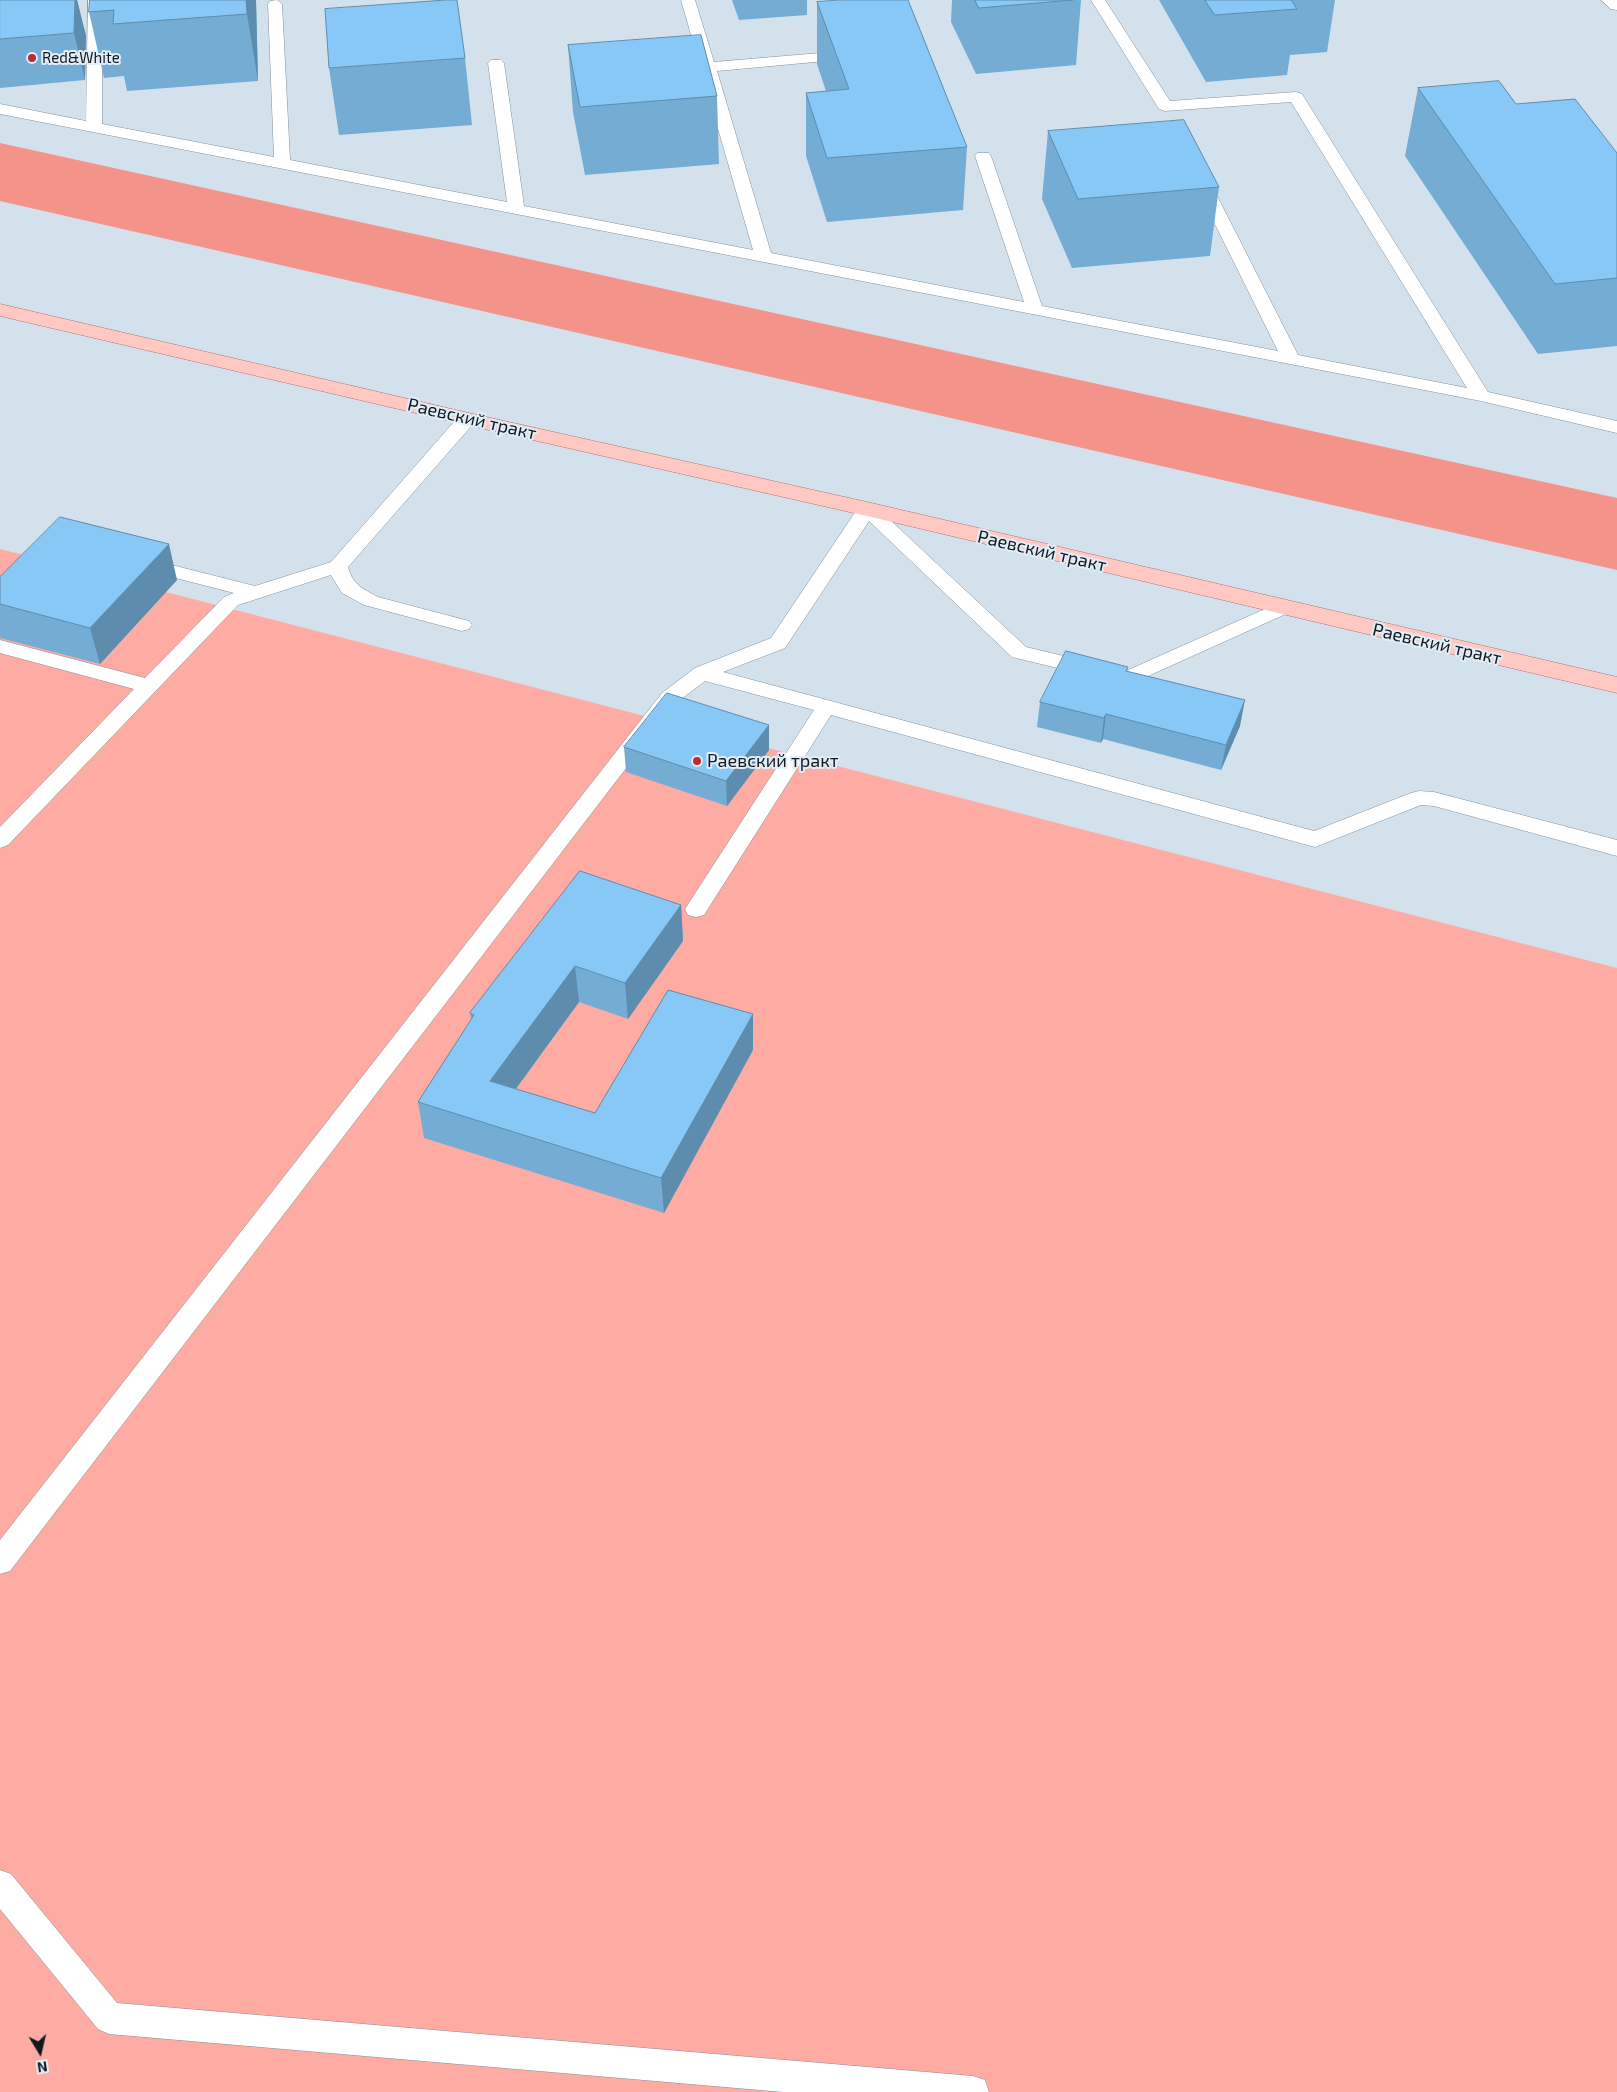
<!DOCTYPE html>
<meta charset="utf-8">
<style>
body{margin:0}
#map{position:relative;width:1617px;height:2092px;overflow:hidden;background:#d3e1ec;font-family:"Exo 2",sans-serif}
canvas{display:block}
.north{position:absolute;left:15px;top:2027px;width:50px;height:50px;-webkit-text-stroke:4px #e0eef9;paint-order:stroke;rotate:171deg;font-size:14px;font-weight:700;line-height:20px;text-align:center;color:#13181c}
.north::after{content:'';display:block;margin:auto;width:18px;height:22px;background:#13181c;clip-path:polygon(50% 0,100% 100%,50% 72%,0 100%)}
</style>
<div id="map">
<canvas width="1617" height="2092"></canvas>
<div class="north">N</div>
</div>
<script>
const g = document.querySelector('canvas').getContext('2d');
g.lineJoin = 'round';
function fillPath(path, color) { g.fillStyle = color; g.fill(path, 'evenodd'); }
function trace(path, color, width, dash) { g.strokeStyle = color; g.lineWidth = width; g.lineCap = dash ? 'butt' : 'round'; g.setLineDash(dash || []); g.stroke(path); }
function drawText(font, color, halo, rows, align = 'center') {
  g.font = font + ' "Exo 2",sans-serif'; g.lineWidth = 4; g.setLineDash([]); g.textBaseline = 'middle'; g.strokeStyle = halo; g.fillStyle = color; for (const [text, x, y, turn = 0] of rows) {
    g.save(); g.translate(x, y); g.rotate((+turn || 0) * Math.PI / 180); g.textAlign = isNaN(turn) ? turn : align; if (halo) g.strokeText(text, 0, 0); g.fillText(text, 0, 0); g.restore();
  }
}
const green = new Path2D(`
 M0,549L1617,968V2092H0Z`);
const forest = new Path2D(`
 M0,143L1617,498V570L0,201Z`);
const service = new Path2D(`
 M88,0H102V124L274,157L268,4L270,1L277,0L282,4L290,160L507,202L488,63L491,60H501L504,63L524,206L753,250L681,0H695L714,62L844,51L827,0H841L861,55L858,58L717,71L771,253L1024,302L975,156L977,153H989L991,156L1042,306L1278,351L1194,182L1196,179H1208L1210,182L1298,355L1467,388L1291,102L1165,111L1159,109L1091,0H1105L1170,101L1296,92L1302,94L1488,392L1617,421V433L1481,401L0,114V104L86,121Z
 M467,413L474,415L476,419L474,423L348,567C352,584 363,589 378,597L469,621L472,625L469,629L462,631L364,605L342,593L331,575L238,605L8,845L0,848V827L134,689L0,653V640L145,678L224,597L234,593L137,568L134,564L137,560L144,558L255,586L331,562L460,415Z
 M867,503L874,505L1026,647L1126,671L1276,604L1283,602L1290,604L1293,608L1290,612L1128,685L1012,657L869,521L785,648L723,672L1314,831L1411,793L1419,791L1434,792L1617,840V856L1434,806L1421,805L1315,847L831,715L704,915L696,917L688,915L685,909L814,710L705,681L676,703L10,1571L0,1574V1540L662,693L695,668L771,638L860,505Z
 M0,1870L11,1874L117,2003L973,2076L985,2080L989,2092H783L109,2034L98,2029L0,1909Z`);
const minor = new Path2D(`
 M1601,0H1617V10L1611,9Z`);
const primary = new Path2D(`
 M0,304L473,414L867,502L1617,677V693L867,516L467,425L0,316Z`);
const wall = new Path2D(`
 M0,0H77L86,36L85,80L0,88Z
 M90,0H256L258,81L127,91L124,76L104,78L89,12Z
 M732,0H807V15L739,20Z
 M952,0H1081L1076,65L976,74L951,22Z
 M1159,0H1335L1327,52L1290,55L1287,75L1206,82Z
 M817,2L967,147L963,210L827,222L806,156V93L826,91L817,64Z
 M568,45L717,96L719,164L585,175L573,112Z
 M465,58L472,125L339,135L329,68Z
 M1418,88L1516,104L1617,153V346L1538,354L1405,156Z
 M1048,131L1219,187L1210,256L1072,268L1042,199Z
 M0,577L177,580L100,664L0,638Z
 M1128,667L1127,671L1240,726L1221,770L1103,739L1101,743L1037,727L1040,702Z
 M769,725V750L727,806L626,772L624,747Z
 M681,905L683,941L628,1019L579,1002L516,1089L595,1113L753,1050L664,1213L424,1138L418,1102L471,1020L470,1013Z`);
const shadedWall = new Path2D(`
 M75,0H77L86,36L85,80L74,33Z
 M246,0H256L258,81L247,14Z
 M169,544L177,580L100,664L90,628Z
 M1245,700L1240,726L1221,770L1226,745Z
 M1106,714L1103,739L1101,743L1104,718Z
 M769,725V750L727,806L726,781Z
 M681,905L683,941L628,1019L625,983Z
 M575,966L579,1002L495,1117L490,1081Z
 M753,1014V1050L664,1213L661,1178Z`);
const building = new Path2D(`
 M0,0H75L74,33L0,39Z
 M90,0H246L247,14L113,24L114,10L89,12Z
 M446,0H457L465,58L329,68L325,9Z
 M839,0H908L967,147L827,158L806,93L849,89L817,2Z
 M975,0H1073L979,8Z
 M1205,0H1291L1297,9L1215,15Z
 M701,35L717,96L580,107L568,45Z
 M1499,81L1516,104L1575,99L1617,153V278L1555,284L1418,88Z
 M1184,120L1219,187L1078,199L1048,131Z
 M60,517L169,544L90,628L0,604V577Z
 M1066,651L1128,667L1126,671L1245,700L1226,745L1106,714L1104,718L1040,702Z
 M667,693L769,725L726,781L624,747Z
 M580,871L681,905L625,983L575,966L490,1081L595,1113L668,990L753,1014L661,1178L418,1102L474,1015L470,1013Z`);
const markers = [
 [32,58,5,"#bb2c2e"],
 [697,761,5,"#bb2c2e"]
];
const farPoinames = [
 ["Red&White",42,58]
];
const streetNames = [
 ["Раевский тракт",472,419,13],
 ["Раевский тракт",1042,551,13],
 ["Раевский тракт",1437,644,13]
];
const poiNames = [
 ["Раевский тракт",707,761]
];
fillPath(green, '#feaba3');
fillPath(forest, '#f3938a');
trace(service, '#84919b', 1);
trace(minor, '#84919b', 1);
trace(primary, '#ac726e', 1);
fillPath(service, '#fff');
fillPath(minor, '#fff');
fillPath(primary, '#ffc8c2');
fillPath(wall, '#74acd4');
fillPath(shadedWall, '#5e8cad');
fillPath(building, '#87c8f7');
trace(building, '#5e8cad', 1);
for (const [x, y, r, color] of markers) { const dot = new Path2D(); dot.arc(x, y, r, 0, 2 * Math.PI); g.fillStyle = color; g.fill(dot); trace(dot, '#e0eef9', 2); }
drawText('15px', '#13181c', '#e0eef9', farPoinames, 'left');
drawText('18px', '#13181c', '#e0eef9', streetNames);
drawText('18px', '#13181c', '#e0eef9', poiNames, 'left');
</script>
